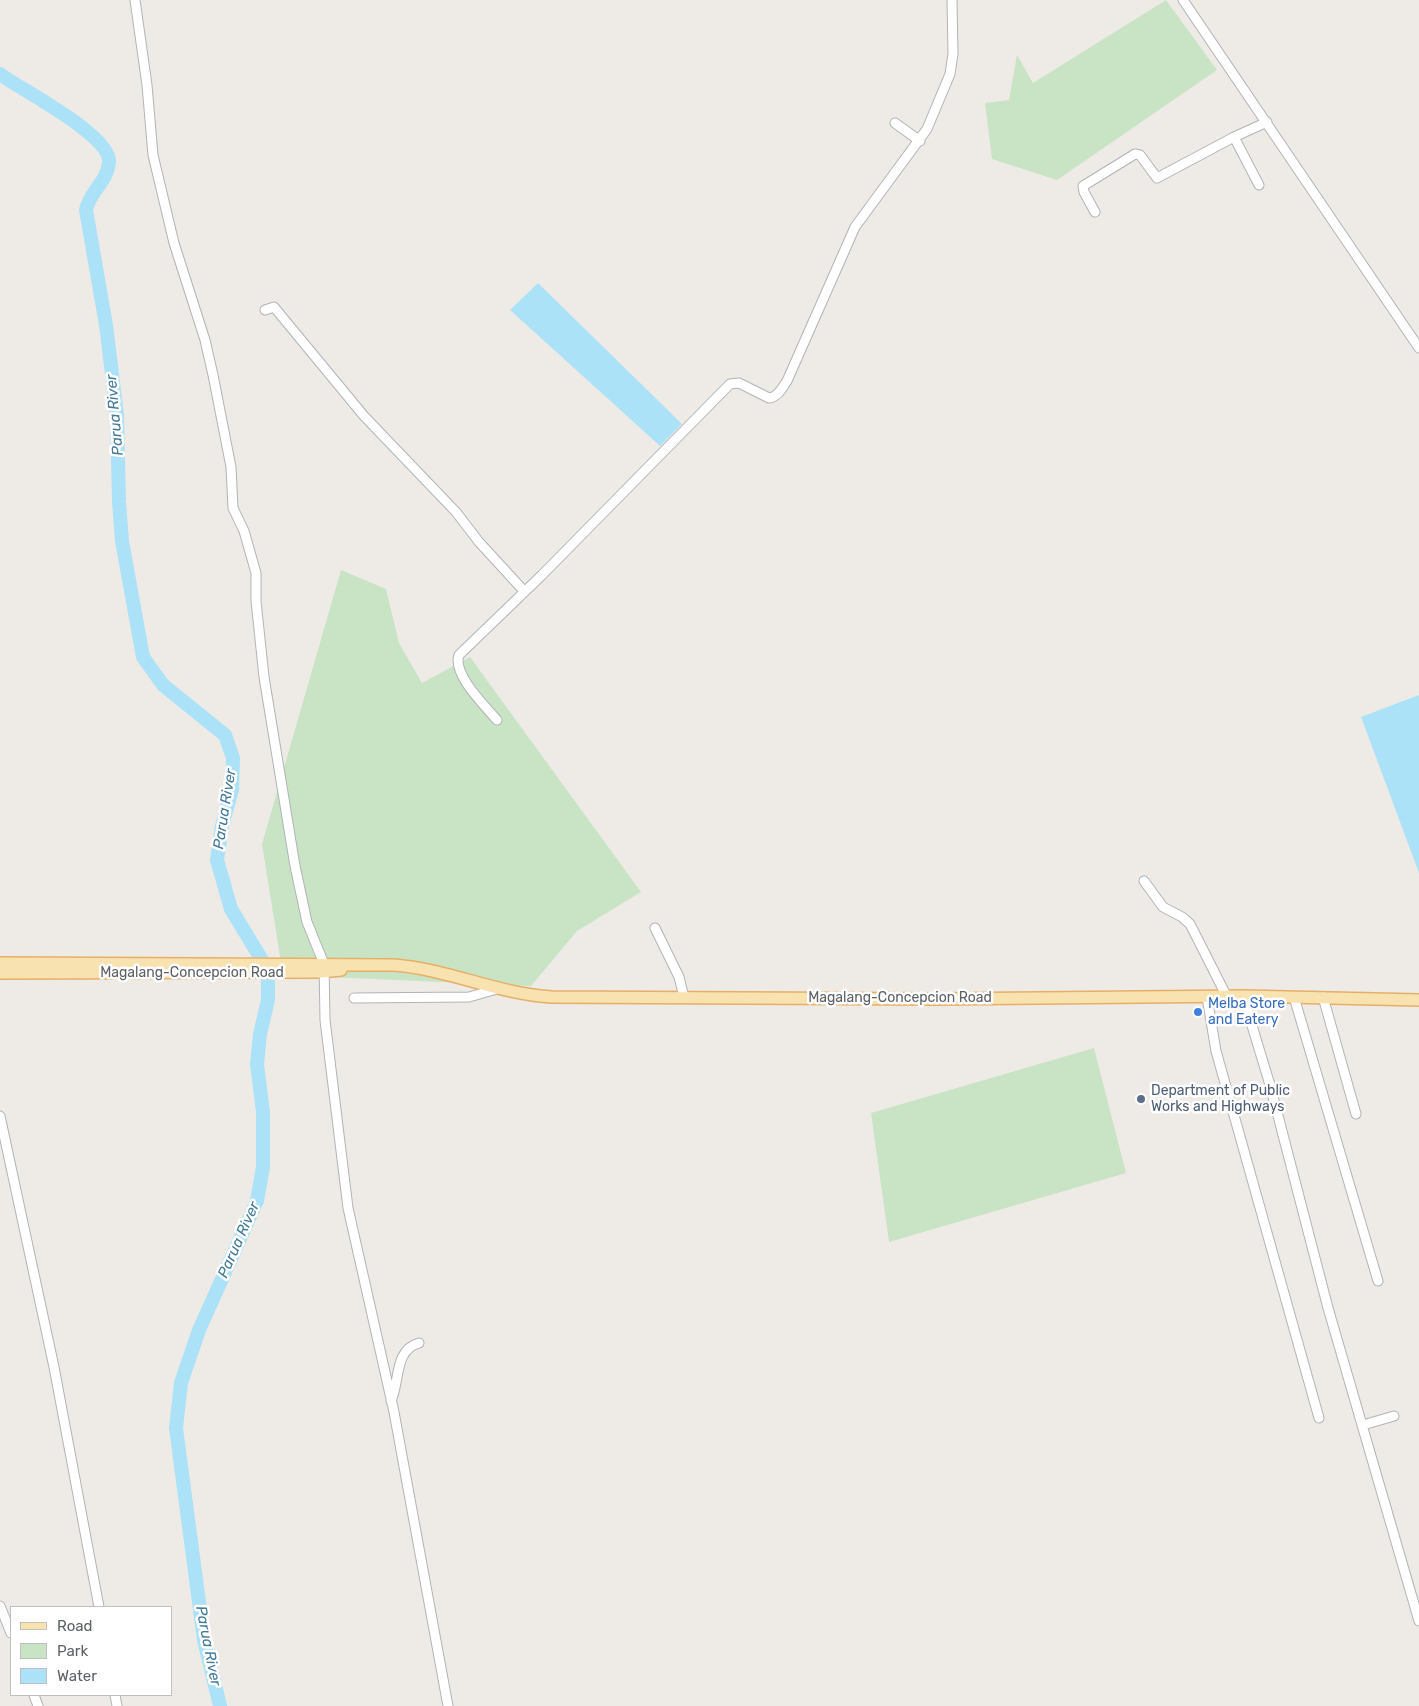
<!DOCTYPE html>
<style>
body{margin:0}
#map{position:relative;width:1419px;height:1706px;overflow:hidden;background:#eeebe6;font-family:Rubik,sans-serif}
canvas{display:block}
.legend{position:absolute;left:10px;top:1606px;width:162px;height:90px;box-sizing:border-box;background:#fff;border:1px solid #bec0c1;margin:0;padding:6px 9px;list-style:none;font-size:15px;color:#5d6265}
.legend li{display:flex;align-items:center;gap:10px;height:25px}
.legend b{width:25px;border:1px solid #bec0c1}
</style>
<div id="map">
<canvas width="1419" height="1706"></canvas>
<ul class="legend">
<li><b style="height:6px;background:#f8e2b0"></b>Road</li>
<li><b style="height:14px;background:#c9e4c4"></b>Park</li>
<li><b style="height:14px;background:#ace2f8"></b>Water</li>
</ul>
</div>
<script>
const g = document.querySelector('canvas').getContext('2d');
g.lineJoin = 'round';
function fillPath(path, color) { g.fillStyle = color; g.fill(path, 'evenodd'); }
function trace(path, color, width, dash) { g.strokeStyle = color; g.lineWidth = width; g.lineCap = dash ? 'butt' : 'round'; g.setLineDash(dash || []); g.stroke(path); }
function drawText(font, color, halo, rows, align = 'center') {
  g.font = font + ' Rubik,sans-serif'; g.lineWidth = 5; g.setLineDash([]); g.textBaseline = 'middle'; g.strokeStyle = halo; g.fillStyle = color; for (const [text, x, y, turn = 0] of rows) {
    g.save(); g.translate(x, y); g.rotate((+turn || 0) * Math.PI / 180); g.textAlign = isNaN(turn) ? turn : align; if (halo) g.strokeText(text, 0, 0); g.fillText(text, 0, 0); g.restore();
  }
}
const green = new Path2D(`
 M1166,0L1217,70L1057,180L992,159L985,103L1009,100L1017,55L1033,83Z
 M341,570L386,589L399,643L422,683L470,657L641,892L577,931L531,986L283,975L262,844Z
 M1094,1048L1126,1173L889,1242L871,1113Z`);
const water = new Path2D(`
 M538,283L682,424L660,446L510,310Z
 M1419,695V873L1361,717Z`);
const river = new Path2D(`
 M0,74C21,90 113,136 109,163C107,182 90,191 86,210L106,325L117,415L119,502L122,541L143,657L163,685L225,735L233,758L232,790L222,826L217,860L231,909L268,970V1000L260,1034L257,1064L263,1112V1167L257,1201L199,1330L181,1383L176,1428L204,1640L220,1706`);
const minor = new Path2D(`
 M135,0L147,85L153,155L174,243L205,340L213,375L231,467L233,508L244,531L256,573V601L264,677L295,866L307,922L324,964L325,1020L348,1208L394,1412L448,1706
 M1183,0L1419,348
 M895,123L920,141
 M1234,137L1259,185
 M1095,212L1084,192L1083,186L1135,154L1140,155L1157,178L1234,137L1267,122
 M265,310L274,307L364,416L456,512L479,542L524,591
 M497,720C485,706 452,674 459,655L542,575L730,384L739,383L769,398C778,397 782,388 787,381L855,227L927,129L950,74L953,54L952,0
 M1144,881L1163,907L1182,917L1190,924L1227,997
 M655,928L679,977L684,997
 M1243,996L1270,1085L1328,1308L1419,1621
 M1207,997L1216,1051L1319,1418
 M1294,997L1378,1281
 M1323,997L1356,1114
 M354,998L469,997L497,989
 M0,1116L54,1367L99,1607
 M391,1401C400,1381 394,1350 419,1343
 M1363,1425L1394,1416
 M0,1606L11,1633
 M34,1695L38,1706
 M115,1695L117,1706`);
const major = new Path2D(`
 M0,963L394,965C448,969 498,994 552,997L936,999L1243,996L1419,1000
 M0,973L321,972L341,970`);
const markers = [
 [1198,1012,5,"#3f7fe0"],
 [1141,1099,5,"#5c6f8a"]
];
const streetNames = [
 ["Magalang-Concepcion Road",192,973],
 ["Magalang-Concepcion Road",900,998]
];
const shopNames = [
 ["Melba Store",1208,1004],
 ["and Eatery",1208,1020]
];
const serviceNames = [
 ["Department of Public",1151,1091],
 ["Works and Highways",1151,1107]
];
const waterNames = [
 ["Parua River",115,415,-95],
 ["Parua River",225,809,-81],
 ["Parua River",239,1240,-66],
 ["Parua River",208,1646,79]
];
fillPath(green, '#c9e4c4');
fillPath(water, '#ace2f8');
trace(river, '#ace2f8', 14);
trace(minor, '#b1b4b7', 11);
trace(major, '#e6af67', 14);
trace(minor, '#fff', 9);
trace(major, '#f8e2b0', 11);
for (const [x, y, r, color] of markers) { const dot = new Path2D(); dot.arc(x, y, r, 0, 2 * Math.PI); g.fillStyle = color; g.fill(dot); trace(dot, '#fff', 2); }
drawText('14px', '#5d6265', '#fff', streetNames);
drawText('14px', '#366cbe', '#fff', shopNames, 'left');
drawText('14px', '#4e5e75', '#fff', serviceNames, 'left');
drawText('italic 15px', '#437a98', '#fff', waterNames);
</script>
